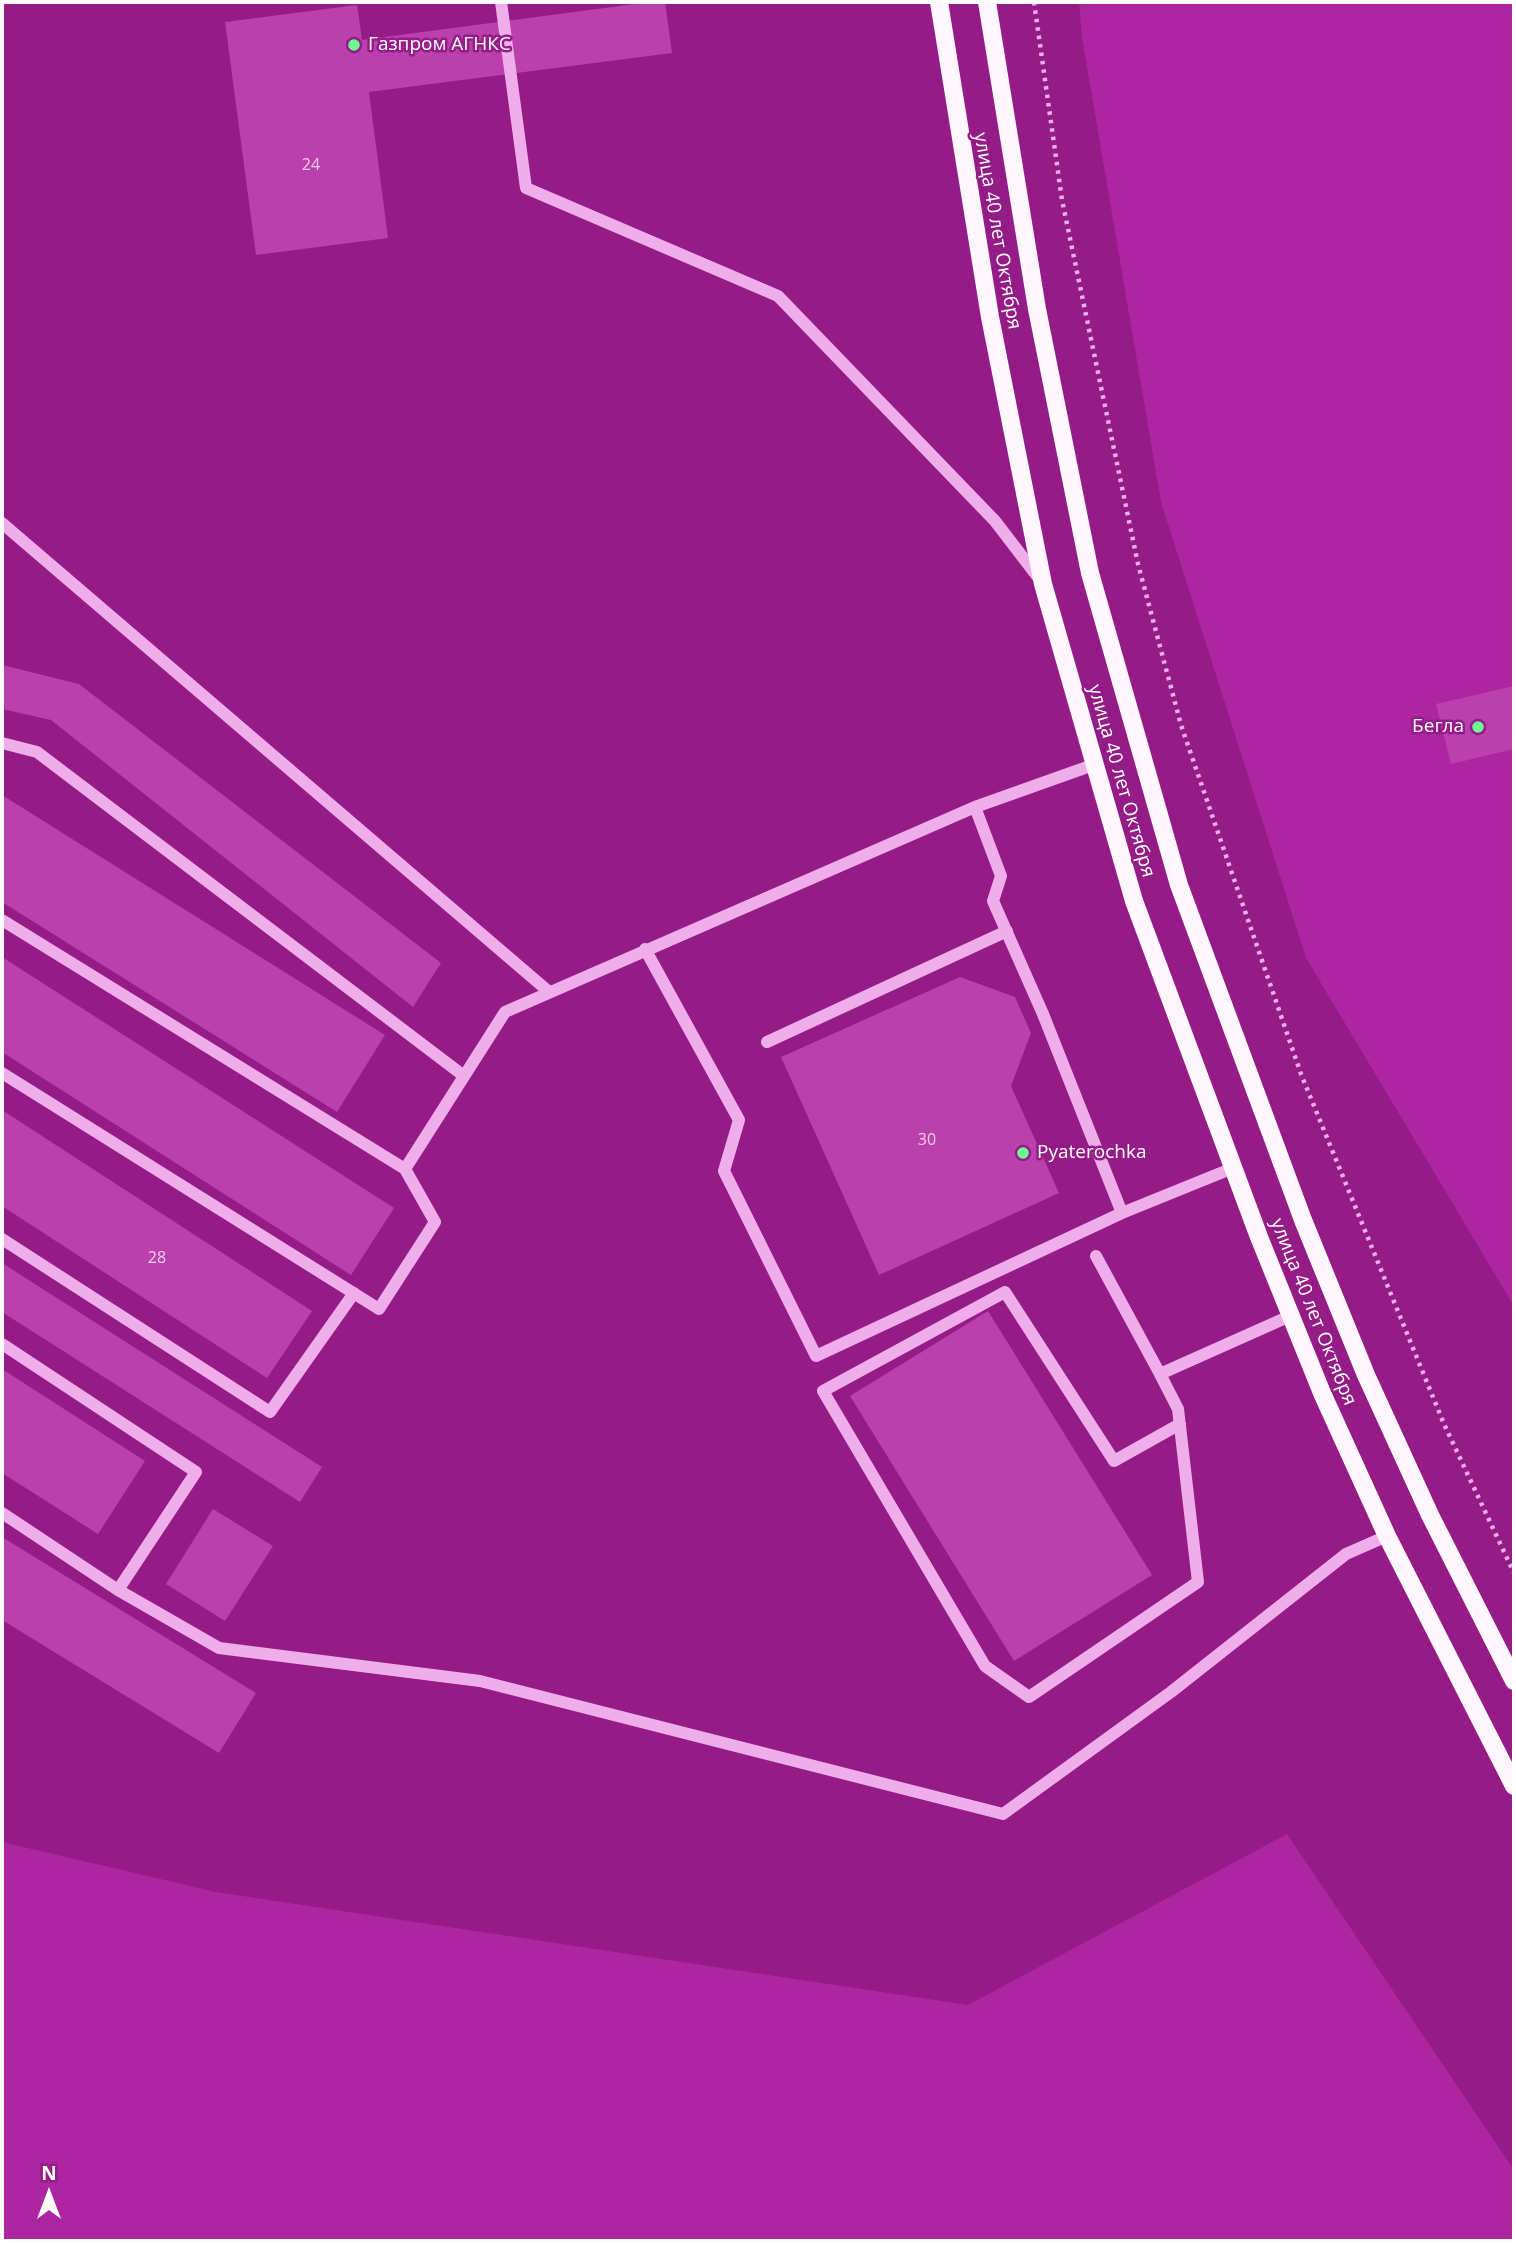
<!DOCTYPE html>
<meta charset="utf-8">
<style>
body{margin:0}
#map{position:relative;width:1516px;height:2243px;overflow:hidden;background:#951c87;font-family:"Open Sans",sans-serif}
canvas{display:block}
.frame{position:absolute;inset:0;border:4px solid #fff;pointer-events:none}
.north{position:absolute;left:14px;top:2159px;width:70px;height:70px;-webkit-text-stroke:5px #951c87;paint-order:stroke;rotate:0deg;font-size:19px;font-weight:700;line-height:28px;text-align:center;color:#fff}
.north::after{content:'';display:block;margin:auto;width:24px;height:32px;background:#fff;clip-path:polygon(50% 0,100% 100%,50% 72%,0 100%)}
</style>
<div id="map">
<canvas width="1516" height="2243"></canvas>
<div class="frame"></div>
<div class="north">N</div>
</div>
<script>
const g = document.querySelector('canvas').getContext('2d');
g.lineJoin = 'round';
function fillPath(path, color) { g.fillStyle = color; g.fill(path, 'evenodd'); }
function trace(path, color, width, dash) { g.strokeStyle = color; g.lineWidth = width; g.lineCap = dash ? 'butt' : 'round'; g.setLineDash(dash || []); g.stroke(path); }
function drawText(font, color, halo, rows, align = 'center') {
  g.font = font + ' "Open Sans",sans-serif'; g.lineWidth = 5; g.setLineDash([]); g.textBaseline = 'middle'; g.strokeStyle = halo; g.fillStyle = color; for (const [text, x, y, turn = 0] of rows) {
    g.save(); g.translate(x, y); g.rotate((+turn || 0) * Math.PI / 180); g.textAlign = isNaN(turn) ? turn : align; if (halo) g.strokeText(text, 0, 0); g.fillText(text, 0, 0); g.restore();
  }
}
const green = new Path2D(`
 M1079,2H1514V1306L1306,958L1161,502L1082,37Z
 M1287,1834L1514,2170V2241H2V1842L216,1892L968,2005Z`);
const building = new Path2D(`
 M650,2H665L672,53L369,92L388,238L256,255L225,22L357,5L362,40Z
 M2,665L79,684L441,963L413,1007L51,720L2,709Z
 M1514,686V749L1451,764L1436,704Z
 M2,795L385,1035L337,1112L2,902Z
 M2,957L394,1208L351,1275L2,1052Z
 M960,977L1015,997L1031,1033L1011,1086L1059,1193L879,1275L781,1057Z
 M2,1110L312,1311L267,1378L2,1206Z
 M2,1263L322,1467L300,1502L2,1312Z
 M988,1311L1152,1575L1014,1661L850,1396Z
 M2,1369L145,1461L98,1534L2,1473Z
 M213,1509L273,1546L225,1621L166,1584Z
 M2,1537L256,1693L219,1753L2,1620Z`);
const path = new Path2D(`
 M1034,2L1062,200L1138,564L1181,725L1301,1074L1444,1424L1514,1573`);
const minor = new Path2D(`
 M501,2L526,188L778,296L995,521L1041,581
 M2,523L548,991
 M2,743L37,752L464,1076
 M2,920L405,1169
 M645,949L739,1120L724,1171L816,1356L1122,1213L1043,1014L993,901L1001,876L975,807
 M767,1042L1007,931
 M2,1073L379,1309L435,1222L405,1169L505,1012L975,807L1093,765
 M1122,1213L1233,1168
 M2,1239L270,1412L354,1293
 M1096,1256L1160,1374L1290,1316
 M2,1344L196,1472L118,1590
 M1160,1374L1178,1409L1198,1582L1029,1697L985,1666L823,1391L1005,1292L1114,1461L1180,1424
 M2,1513L118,1590L219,1648L480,1681L1003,1814L1171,1692L1346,1554L1387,1536`);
const major = new Path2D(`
 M939,2L990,317L1043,584L1134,901L1259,1237L1322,1393L1387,1536L1514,1786
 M987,2L1037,309L1090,573L1179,885L1303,1220L1366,1375L1430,1515L1514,1681`);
const markers = [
 [354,45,7,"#6dff93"],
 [1478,727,7,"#6dff93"],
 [1023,1153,7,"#6dff93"]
];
const numberNames = [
 ["24",311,165],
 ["30",927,1140],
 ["28",157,1258]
];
const poiNames = [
 ["Газпром АГНКС",368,45],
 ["Бегла",1464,727,"right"],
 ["Pyaterochka",1037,1153]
];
const streetNames = [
 ["улица 40 лет Октября",997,231,80],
 ["улица 40 лет Октября",1121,781,74],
 ["улица 40 лет Октября",1313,1312,68]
];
fillPath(green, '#ad25a0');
fillPath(building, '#ba40ad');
trace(path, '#efaee9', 4.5, [3.5, 5]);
trace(minor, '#efaee9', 12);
trace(major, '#fff7fe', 18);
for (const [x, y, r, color] of markers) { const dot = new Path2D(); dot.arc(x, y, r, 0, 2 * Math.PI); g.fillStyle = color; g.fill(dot); trace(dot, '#951c87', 2.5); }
drawText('16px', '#eecfea', null, numberNames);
drawText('19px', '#fff', '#951c87', poiNames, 'left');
drawText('19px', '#fff', '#951c87', streetNames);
</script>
